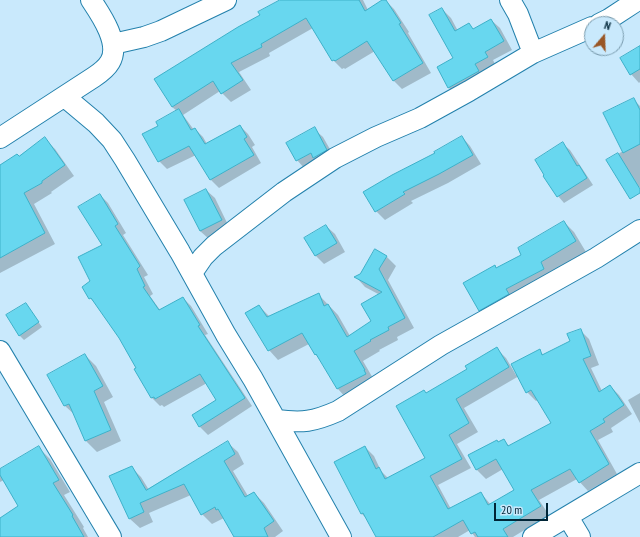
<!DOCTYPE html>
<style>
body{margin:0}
#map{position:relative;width:640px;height:537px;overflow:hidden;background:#c9e9fc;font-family:"PT Sans Narrow",sans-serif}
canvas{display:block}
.north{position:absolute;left:584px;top:16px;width:40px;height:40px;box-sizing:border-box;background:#c9e9fc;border:1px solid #799bad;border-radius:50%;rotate:19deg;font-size:11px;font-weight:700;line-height:16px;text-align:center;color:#002537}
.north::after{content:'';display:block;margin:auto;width:14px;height:18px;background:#995625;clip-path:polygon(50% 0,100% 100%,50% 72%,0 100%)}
.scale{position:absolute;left:494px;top:503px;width:54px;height:18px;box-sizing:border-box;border:2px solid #002537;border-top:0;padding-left:5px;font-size:12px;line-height:14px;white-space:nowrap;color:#002537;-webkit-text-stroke:3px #c9e9fc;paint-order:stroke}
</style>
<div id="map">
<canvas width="640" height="537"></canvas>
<div class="north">N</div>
<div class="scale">20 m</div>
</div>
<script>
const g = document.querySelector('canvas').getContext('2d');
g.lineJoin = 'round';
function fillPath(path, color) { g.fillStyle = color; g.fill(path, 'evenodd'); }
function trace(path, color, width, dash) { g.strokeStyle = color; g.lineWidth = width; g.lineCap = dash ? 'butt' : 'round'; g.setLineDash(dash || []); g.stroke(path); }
const shadow = new Path2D(`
 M295,0H363L368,10L385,0L394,9L409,32L408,33L431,73L402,89L393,80L375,51L345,69L344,68L342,69L333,60L313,28L269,53L270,56L239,72L251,90L231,102L220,91L183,115L194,130L195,129L203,137L207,144L240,126L248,134L255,145L252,147L261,163L219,188L211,180L196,155L167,169L159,161V126L177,111L172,107Z
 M442,9L451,18L458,31L469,25L474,30L491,20L500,28L512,50L493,60L496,66L457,96L448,87L454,59Z
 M640,47V82L639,83L631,74Z
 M633,99L640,106V187L630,192L607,161L623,151Z
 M314,129L323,137L335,158L305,169L297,160Z
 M462,137L470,146L481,164L448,183L411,201L413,203L385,220L376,211L437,154Z
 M45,139L55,149L74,176L51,192L52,193L34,204L55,244L0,273V167L19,157Z
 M563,144L570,150L593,185L564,203L552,189L544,176Z
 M206,190L215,198L230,229L209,239L200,231L185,200Z
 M100,195L108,203L126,233L123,235L148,275L144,277L153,294L150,296L160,310L183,298L191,306L208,334L205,335L252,406L208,435L200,427L193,416L218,401L207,383L164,407L162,405L160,406L152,398L120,338L99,307L90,298L91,282L104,246Z
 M564,222L574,232L586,252L550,273L490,321L480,310L523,255Z
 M326,226L335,234L345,252L324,264L316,256L305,238Z
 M386,256L396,266L388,280L414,328L397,337L398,340L379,350L380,351L363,361L374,380L347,399L338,389L321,360L316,355L309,344L278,360L269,350L259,306L270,317L318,294L338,315L350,336L372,322L380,295L365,287L356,277Z
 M29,309L42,327L24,340L20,336L7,315Z
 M580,330L589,339L599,365L591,368L602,391L610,386L619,395L632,414L611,428L613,432L598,440L617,474L588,491L577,479L539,500L549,515L513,537H475L470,530L458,537H377L368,520L361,513L365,447L374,456L381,471L388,478L426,458L427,394L468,369L497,349L506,358L516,375L539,351L544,355L571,341ZM519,376L527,392L536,401L538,400L553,423L510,447L504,440L470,456L477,470L486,479L503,469L515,490L491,505L481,493L451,509L438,485L471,468L457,444L478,432L464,408Z
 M85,355L96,366L113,397L104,402L121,441L97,452L86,441L75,415L65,406L48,375Z
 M640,393V423L628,400Z
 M228,443L238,452L244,464L233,471L248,496L254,493L264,503L283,531L275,537H235L224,518L212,524L202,514L191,495L149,513L153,522L140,528L130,519L111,476L131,467L141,477L149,490Z
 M39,448L50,459L70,492L64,495L84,527L83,528L88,537H0V519L20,507L4,480L0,482V470Z`);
const building = new Path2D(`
 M280,0H359L365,11L382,0H386L401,23L399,24L423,63L393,81L367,41L335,61L334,60L332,61L306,18L261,44L262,47L231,63L243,80L221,94L213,81L172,107L154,79L238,27L260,15L258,12Z
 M442,8L455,31L469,23L473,29L491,19L504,41L485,52L488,57L475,64L479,71L448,88L437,67L453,58L429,15Z
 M640,46V69L630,75L620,58Z
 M634,98L640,110V144L623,153L603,113Z
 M179,109L191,130L195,128L205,144L240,125L247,137L244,139L254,155L210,180L189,146L158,162L142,134L158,126L156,122Z
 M315,127L327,150L313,158L311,153L296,161L286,143Z
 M462,136L473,155L439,174L403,192L405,194L375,212L363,192L392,175L435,153L434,152Z
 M45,137L65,165L42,181V183L24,193L45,233L0,258V165L17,154L19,156Z
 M563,142L577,166L579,165L587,178L557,197L543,176L544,175L535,160Z
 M618,153L640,189V193L630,199L606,160Z
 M206,189L222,220L200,231L184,200Z
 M100,194L118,224L115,226L140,266L137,269L145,286L143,287L159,310L183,297L200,325L198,326L245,398L199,427L192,415L216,400L200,374L155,399L154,397L151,398L134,369L136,368L119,338L91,298L89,299L82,287L90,281L78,257L102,245L78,207Z
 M564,221L576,241L541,262L544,269L506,289L509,294L479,311L463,283L495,265L496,268L521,255L518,248Z
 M326,225L337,243L315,256L304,238Z
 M375,249L387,256L379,269L405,318L388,327L389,330L370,340L371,341L354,351L365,370H364L366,374L337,389L316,354L315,355L302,333L268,351L245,313L259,305L267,317L319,293L324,306L328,304L347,337L371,321L361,304L382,292L354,277L360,274Z
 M26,303L39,322L19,336L6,315Z
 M581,329L591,356L583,359L599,392L610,385L624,405L603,419L605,422L590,431L609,464L579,483L570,469L531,490L541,506L503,529L508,537H478L475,532L471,534L463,520L433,537H376L363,513L361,514L334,462L365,446L376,469L379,467L385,479L425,458L396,406L424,390L426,393L467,369L465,366L497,347L509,367L456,399L469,423L449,435L462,459L430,476L448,509L481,492L488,505L514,490L496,459L476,470L468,455L497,440L498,442L504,439L508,446L551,423L531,390L526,393L511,364L540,349L542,355L570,341L567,334Z
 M85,354L103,386L94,391L111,430L85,441L69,404L64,406L47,375Z
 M228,441L235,454L224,461L245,497L254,492L274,521L264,528L268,537H234L218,509L216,510L215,507L201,515L184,484L140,503L144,512L129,519L109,476L132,466L146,490Z
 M39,446L59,480L53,483L73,515L72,516L84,537H0V518L18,506L0,475V469Z`);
const minor = new Path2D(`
 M510,0L518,14L533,53
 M599,24L609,19L638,0
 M113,44L144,37L161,31L226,0
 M65,97L96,123L112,140L125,160L180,252L226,335L253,379L341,537
 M0,138L94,77C100,73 106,69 110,62C121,44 101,15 91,0
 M192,273L203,257L214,246L284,192L335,158L376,137L420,118L469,91L533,53L592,27
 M0,351L111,537
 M276,420C303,423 313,422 338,411L441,345L596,258L640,230
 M568,517L580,537
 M533,537L640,473`);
fillPath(shadow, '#0003');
fillPath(building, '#68d7ef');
trace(building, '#3db1c9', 1);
trace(minor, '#2381ac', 22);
trace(minor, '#fff', 20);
</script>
